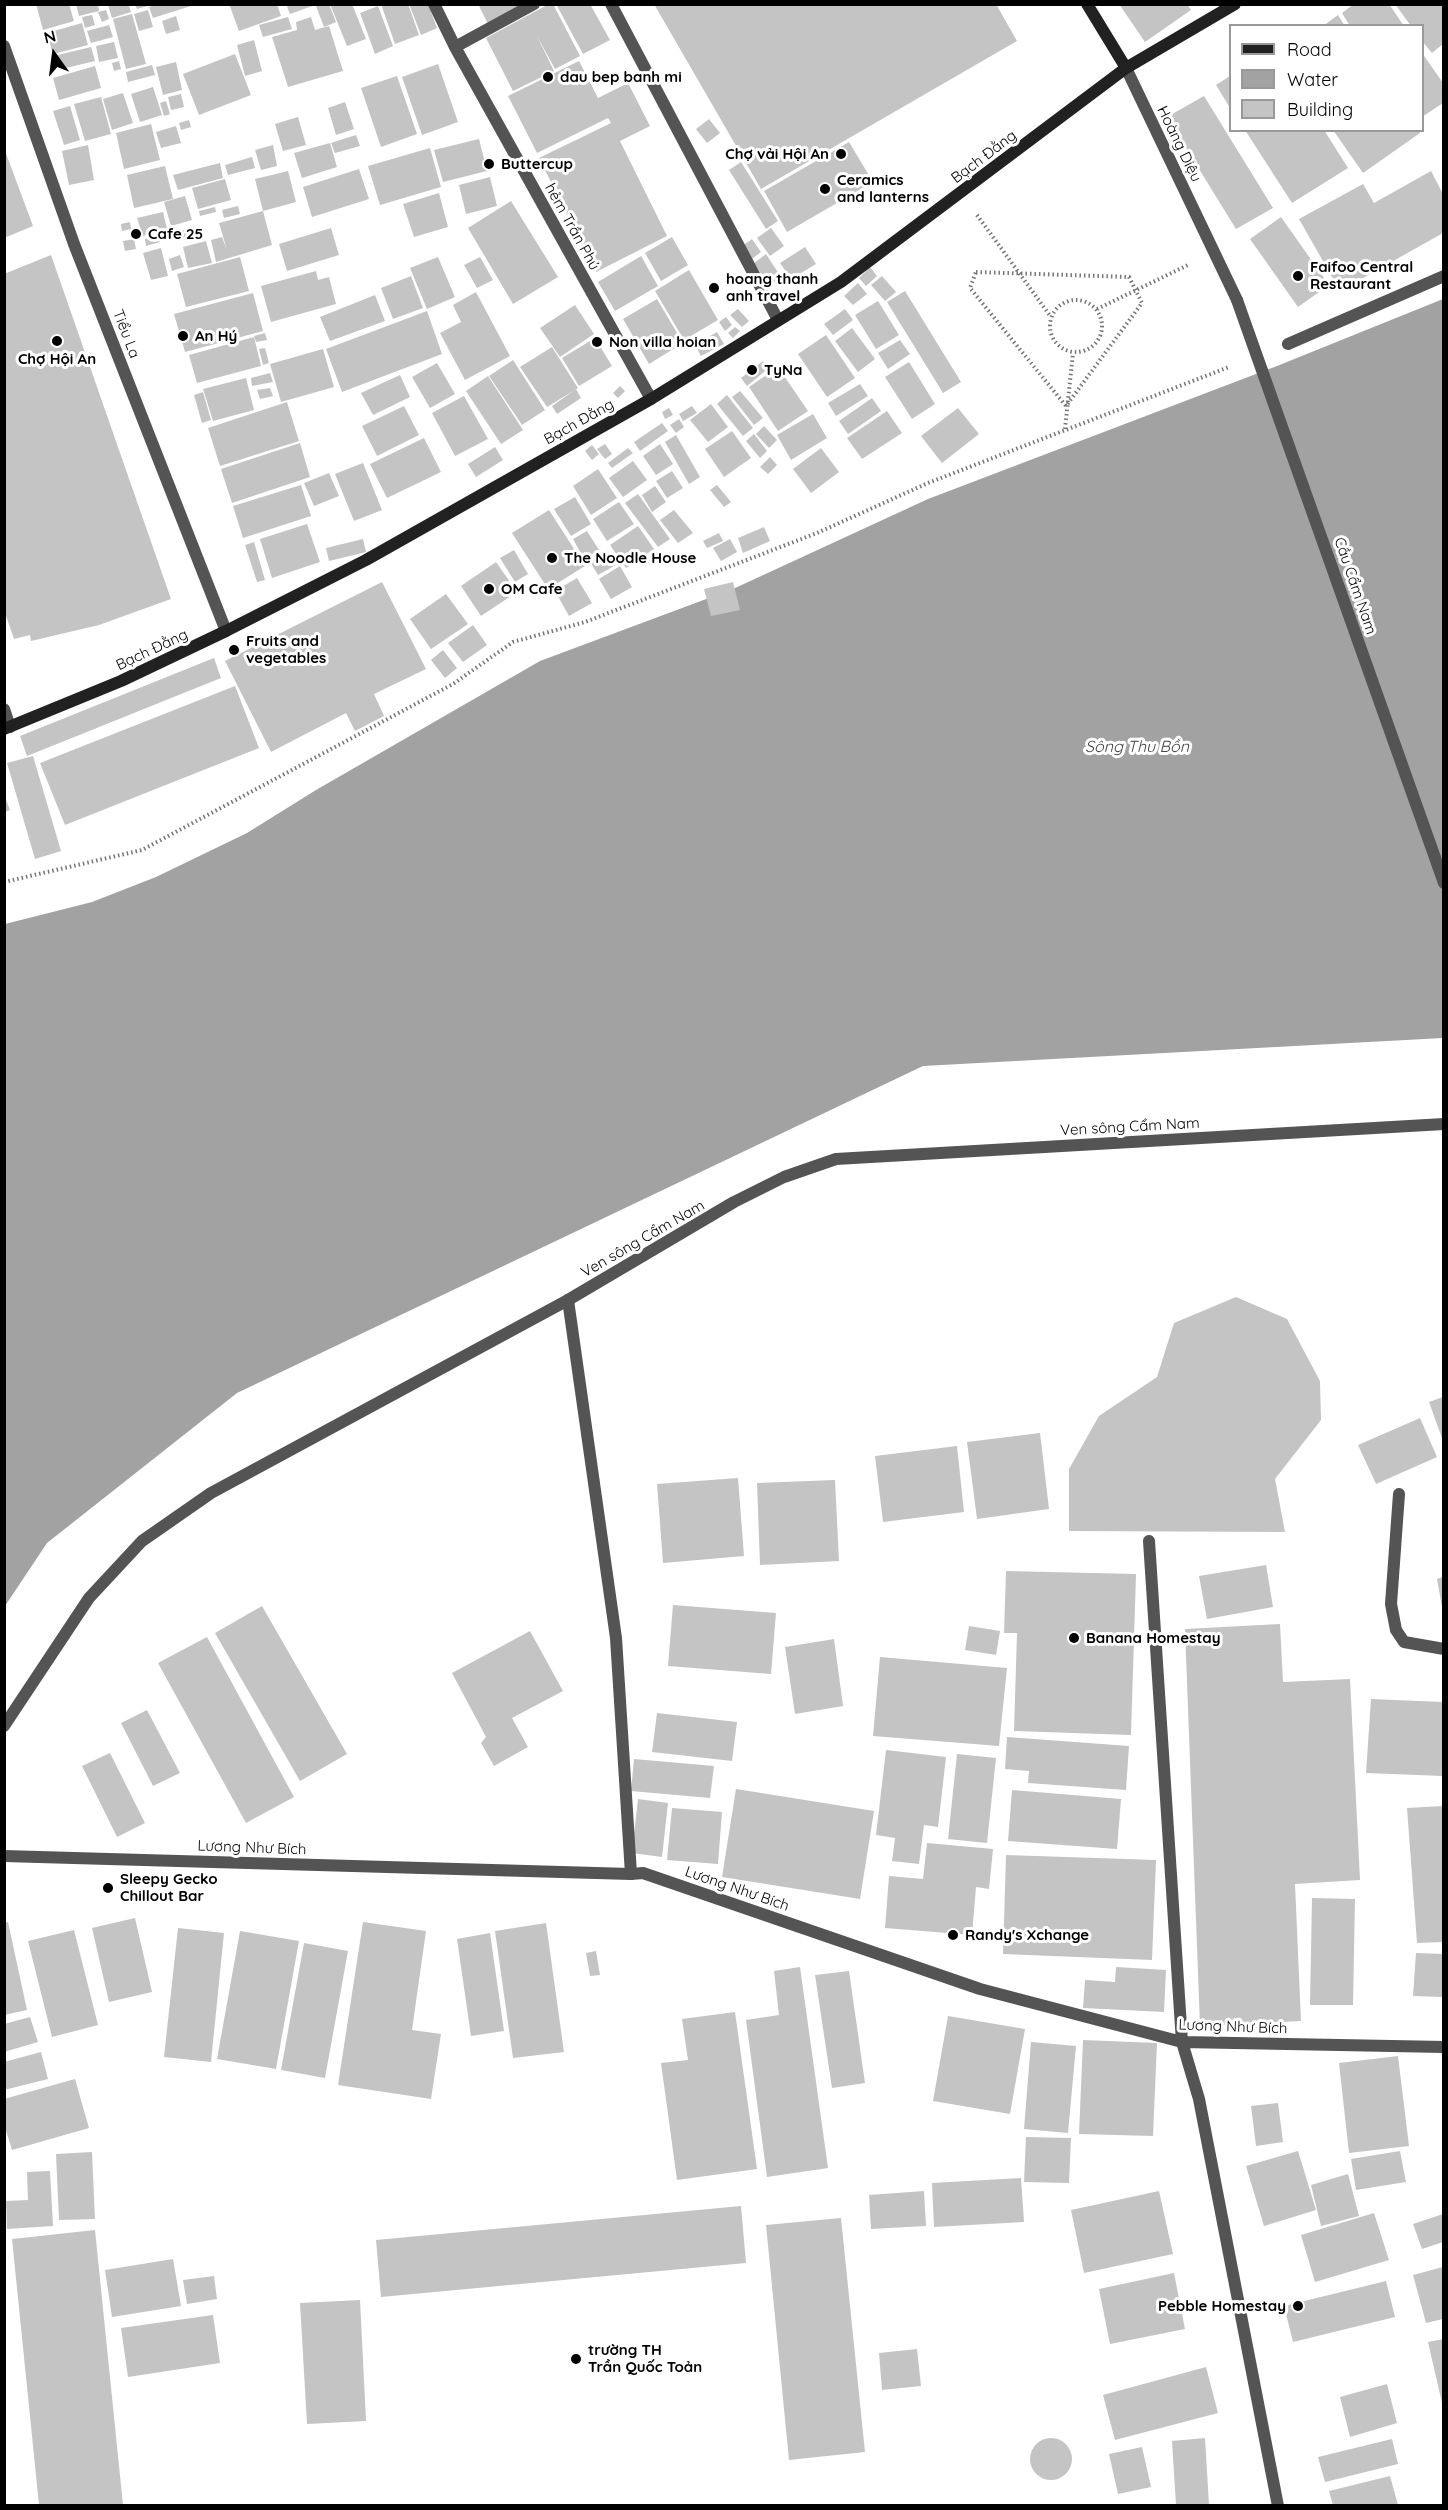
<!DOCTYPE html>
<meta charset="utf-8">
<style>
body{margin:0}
#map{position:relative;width:1448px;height:2510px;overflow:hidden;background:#fff;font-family:Quicksand,sans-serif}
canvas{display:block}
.frame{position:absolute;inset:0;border:6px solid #000;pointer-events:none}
.legend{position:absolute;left:1229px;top:24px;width:195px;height:108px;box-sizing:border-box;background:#fff;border:2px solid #999;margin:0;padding:8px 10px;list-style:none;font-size:18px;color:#000}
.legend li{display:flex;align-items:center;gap:12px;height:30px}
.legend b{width:30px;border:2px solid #999}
.north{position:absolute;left:24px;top:24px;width:60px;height:60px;-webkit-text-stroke:4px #fff;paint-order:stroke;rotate:346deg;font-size:16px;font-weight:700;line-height:24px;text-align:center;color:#000}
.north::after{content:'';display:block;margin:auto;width:21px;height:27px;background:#000;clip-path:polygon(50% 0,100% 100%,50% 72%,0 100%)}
</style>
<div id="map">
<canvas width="1448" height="2510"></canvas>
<div class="frame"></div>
<ul class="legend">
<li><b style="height:8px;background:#212121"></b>Road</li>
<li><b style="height:16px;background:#a2a2a2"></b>Water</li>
<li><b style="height:16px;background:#c4c4c4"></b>Building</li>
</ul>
<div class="north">N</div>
</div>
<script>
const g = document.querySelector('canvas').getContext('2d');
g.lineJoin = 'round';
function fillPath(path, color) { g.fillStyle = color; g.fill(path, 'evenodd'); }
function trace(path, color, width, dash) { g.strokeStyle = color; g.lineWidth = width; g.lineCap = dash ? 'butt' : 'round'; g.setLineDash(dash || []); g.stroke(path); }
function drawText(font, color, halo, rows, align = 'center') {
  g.font = font + ' Quicksand,sans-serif'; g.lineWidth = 6; g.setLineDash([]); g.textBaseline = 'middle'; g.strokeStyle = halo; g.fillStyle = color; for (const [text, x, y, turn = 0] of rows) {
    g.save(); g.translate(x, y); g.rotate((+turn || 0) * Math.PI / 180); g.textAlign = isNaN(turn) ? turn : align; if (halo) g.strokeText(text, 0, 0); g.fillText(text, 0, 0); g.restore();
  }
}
const water = new Path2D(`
 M1443,299V1038L923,1066L237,1393L47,1543L5,1606V924L92,902L156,877L247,833L316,790L540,661L733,589L928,499L1277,366Z`);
const building = new Path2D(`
 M36,4H69L74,21L43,30Z
 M76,4H98L99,11L79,16Z
 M135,4H150L151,5L137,9Z
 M158,4H193L194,5L153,18L149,7Z
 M229,4H277L281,16L239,31Z
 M286,4H315V5L290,14Z
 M320,4H329L336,22L324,27L316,6Z
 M330,4H352L366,39L347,46Z
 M381,4H408L419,35L395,44Z
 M409,4H428L437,28L421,35Z
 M478,4H524L488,24Z
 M549,4H553L580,56L555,69L537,36L554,71L513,91L486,38Z
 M556,4H590L610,40L583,54Z
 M654,4H996L1017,41L761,189Z
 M1119,4H1187L1191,10L1145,42Z
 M1354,4H1389L1404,26H1350L1342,13Z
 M1395,4H1443V44L1432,53L1422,41V26H1411Z
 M108,5H129L131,12L112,18Z
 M378,6L393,46L375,54L360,13Z
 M106,10L109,19L102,22L98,12Z
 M148,10L153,27L139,31L134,14Z
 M132,14L146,64L126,69L113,19Z
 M92,15L95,25L85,28L82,17Z
 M1338,15L1345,26H1323Z
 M176,16L180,30L166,34L162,21Z
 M288,17L292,29L263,37L259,25Z
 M311,17L315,30L329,26L343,71L288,87L272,37L297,30L296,22Z
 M82,23L88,45L53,54L47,33Z
 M109,25L113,37L91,43L87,31Z
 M254,40L262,71L245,76L237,45Z
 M114,42L118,58L99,62L96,46Z
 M91,47L95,61L62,69L58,55Z
 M1422,53L1443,83V103L1422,117Z
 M235,54L251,95L199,115L183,74Z
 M119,61L121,69L114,71L112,63Z
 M579,61L598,98L628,83L650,126L620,141L667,236L596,272L539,158L611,123L608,118L537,153L508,96Z
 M176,62L182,90L163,95L156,67Z
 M438,64L458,122L422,135L402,77Z
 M152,65L155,75L128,82L126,72Z
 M95,66L101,88L59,100L53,78Z
 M397,76L417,134L381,147L361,88Z
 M1230,76V108L1216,85Z
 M153,87L162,115L140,122L131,94Z
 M123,93L133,123L112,130L103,99Z
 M181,94L184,107L171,110L168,97Z
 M1204,96L1273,208L1236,229L1167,117Z
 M101,97L111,134L85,141L74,104Z
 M166,101L170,114L164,116L160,103Z
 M345,102L354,129L336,135L328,108Z
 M70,106L80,140L64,145L53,111Z
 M298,117L306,145L283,151L275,124Z
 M709,119L720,133L707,143L696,129Z
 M189,120L191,127L181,130L179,123Z
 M151,124L160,160L124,169L116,133Z
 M176,126L181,143L161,148L156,132Z
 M1245,130H1324L1348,168L1292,203Z
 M1333,130H1419L1420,133L1363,173Z
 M356,135L360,146L335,153L331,143Z
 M479,139L487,171L443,182L434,150Z
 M849,142L873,182L787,232L764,191Z
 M330,143L337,167L302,178L294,153Z
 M88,145L94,180L69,185L62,151Z
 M273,145L277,166L261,170L255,150Z
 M4,148L33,226L4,238Z
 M430,148L441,187L380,205L368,166Z
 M252,157L255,168L228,175L225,165Z
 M741,162L778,221L766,229L729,170Z
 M220,163L223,178L178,190L173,175Z
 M165,166L173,199L134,208L127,175Z
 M359,169L369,199L312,217L303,187Z
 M288,171L296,202L263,211L255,179Z
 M1431,171L1443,194V233L1340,291L1299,219L1363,184L1374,203Z
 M490,177L497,206L466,214L459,185Z
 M225,179L231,200L198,209L192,188Z
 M439,193L448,227L414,237L403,204Z
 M185,196L192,220L171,226L164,202Z
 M511,201L558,277L513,304L468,228Z
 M238,206L240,214L224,218L222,210Z
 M215,207L216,212L200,216L199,211Z
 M263,211L272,245L216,262L211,240L222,237L227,250L219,223Z
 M163,212L167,229L143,236L137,218Z
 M1281,217L1329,285L1298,307L1250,239Z
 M130,222L131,229L122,231L121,224Z
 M197,226L200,235L184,240L181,231Z
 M331,228L339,255L287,271L279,244Z
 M771,228L784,246L770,256L757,238Z
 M171,231L174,238L146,246L145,239Z
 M672,237L688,265L661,281L645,253Z
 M134,239L136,249L125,251L123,241Z
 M752,239L761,252L752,259L742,246Z
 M206,241L212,263L188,268L183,247Z
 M805,247L816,264L791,279L780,263Z
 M161,248L168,276L151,280L143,253Z
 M766,254L781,277L769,286L754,263Z
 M51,255L171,599L99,625L31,641L30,635L14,639L4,610V274Z
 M180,255L184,267L172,271L169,259Z
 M641,256L658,286L615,311L598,282Z
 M240,257L249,291L186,307L177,274Z
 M438,257L455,297L427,309L410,268Z
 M480,257L493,280L477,288L464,265Z
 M870,267L877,276L866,286L859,278Z
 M689,270L718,320L684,340L655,291Z
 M316,271L318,280L329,277L336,304L271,322L261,286Z
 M411,276L423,308L393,319L381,288Z
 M882,276L896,292L885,301L871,285Z
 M858,283L867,294L853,305L844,296Z
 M905,291L961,382L943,393L887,302Z
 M476,292L510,356L465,380L440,333L461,322L453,305Z
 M253,293L263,331L185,352L174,314Z
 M375,295L385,321L330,341L320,317Z
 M657,299L683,343L649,364L623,319Z
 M878,301L899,335L876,349L855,315Z
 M575,305L594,334L560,357L540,328Z
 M738,309L749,321L742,327L730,315Z
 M845,309L853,320L833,335L824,324Z
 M427,311L442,354L342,392L326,349Z
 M726,317L732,325L725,331L719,322Z
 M735,327L740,331L733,338L728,333Z
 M852,328L875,359L858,372L835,341Z
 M717,332L724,344L701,356L695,345Z
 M265,333L267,340L256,342L254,336Z
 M826,335L855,378L827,397L798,354Z
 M254,337L261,366L197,383L189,355Z
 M595,338L612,366L579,386L562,358Z
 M900,340L910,354L888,369L878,353Z
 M552,347L578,388L547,407L520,367Z
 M265,348L269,363L263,365L259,349Z
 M323,349L334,387L281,402L270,364Z
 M513,360L545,410L522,425L489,376Z
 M763,361L769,368L747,386L741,378Z
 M909,362L935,404L912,419L885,377Z
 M437,363L455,394L430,408L412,377Z
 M778,367L808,411L778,431L749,387Z
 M270,373L273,382L252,386L251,378Z
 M400,375L410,397L373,415L361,393Z
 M488,376L523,430L501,444L466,391Z
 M246,378L254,410L213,421L203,389Z
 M860,384L868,396L836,416L828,403Z
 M620,386L625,391L618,398L613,393Z
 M270,388L273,396L260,399L257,390Z
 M576,389L581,398L557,414L552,406Z
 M740,391L763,418L754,425L732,397Z
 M203,392L211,420L202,423L194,395Z
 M727,395L753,428L743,436L717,404Z
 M464,396L488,439L455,456L432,413Z
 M872,398L881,411L848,434L839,421Z
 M287,402L299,441L220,466L208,428Z
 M711,404L728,427L708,442L690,420Z
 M404,406L419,435L377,456L362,426Z
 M692,406L697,413L683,421L679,414Z
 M669,408L673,415L665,419L662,412Z
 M958,408L979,434L942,463L921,436Z
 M887,411L902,433L862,459L847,438Z
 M813,414L827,438L791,460L777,435Z
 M679,419L684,427L676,433L670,425Z
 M662,423L668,431L640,451L634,442Z
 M764,426L777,440L769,448L756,434Z
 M732,431L751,458L724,477L705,449Z
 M754,434L767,451L760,458L746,441Z
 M676,435L700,477L689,484L665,442Z
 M424,438L441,472L387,498L370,464Z
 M300,443L310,477L232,503L221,469Z
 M605,444L612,454L605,459L597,449Z
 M660,444L673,464L656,475L643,456Z
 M592,445L599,454L592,460L585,451Z
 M495,447L503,460L476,477L468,464Z
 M628,448L633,453L612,468L608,463Z
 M821,448L839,472L811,493L793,469Z
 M770,457L777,465L768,474L760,467Z
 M633,461L647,480L623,497L609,478Z
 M363,463L382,510L354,521L335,474Z
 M598,469L617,498L591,515L573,486Z
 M672,471L683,488L667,498L656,481Z
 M329,473L339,496L314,506L304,483Z
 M301,485L311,516L243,538L233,506Z
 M717,485L731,502L724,507L710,490Z
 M655,486L666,502L652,512L642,495Z
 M638,494L670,539L658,547L625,503Z
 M575,497L591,524L571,536L554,509Z
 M619,502L634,524L607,541L593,519Z
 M549,510L585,566L548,589L512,533Z
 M674,510L693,533L678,543L660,520Z
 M307,524L320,562L272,578L260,539Z
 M638,526L654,549L626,568L610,545Z
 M764,527L770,541L743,553L738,538Z
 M587,531L599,550L584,559L573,539Z
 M719,533L723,541L707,548L703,541Z
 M363,539L366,552L329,561L326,548Z
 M730,539L737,552L721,561L713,548Z
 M254,542L265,580L257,582L245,545Z
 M514,550L528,574L515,582L500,558Z
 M607,551L616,565L598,575L590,562Z
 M496,562L517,592L481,616L461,586Z
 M620,566L632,587L611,599L599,579Z
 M577,578L592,603L569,616L555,591Z
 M382,582L426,669L374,694L384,716L355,731L346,713L271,752L225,661Z
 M733,582L740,610L711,616L704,589Z
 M446,594L468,624L431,649L410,619Z
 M473,625L487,645L463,662L448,643Z
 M443,650L457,668L445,678L431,660Z
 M214,658L221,678L27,756L20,736Z
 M235,686L259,748L65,825L40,763Z
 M33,756L61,851L35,859L7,763Z
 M4,795L10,810L4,812Z
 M1236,1297L1287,1319L1320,1381L1321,1420L1275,1479L1285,1532L1069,1531V1469L1099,1416L1157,1377L1174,1323Z
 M1443,1397V1441L1429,1402Z
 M1420,1418L1437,1457L1376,1484L1358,1445Z
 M1040,1433L1049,1509L977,1519L967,1442Z
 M957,1446L964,1512L883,1522L875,1456Z
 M738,1478L744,1556L663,1563L657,1484Z
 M835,1480L839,1561L760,1565L757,1483Z
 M1266,1565L1273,1607L1207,1619L1199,1576Z
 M1006,1571L1136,1574L1131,1735L1014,1731L1017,1633H1004Z
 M1443,1577V1607H1442L1437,1579Z
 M673,1605L776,1613L771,1674L668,1666Z
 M262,1606L347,1754L300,1781L215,1633Z
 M1280,1624L1283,1682L1350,1679L1360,1880L1295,1884L1301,2021L1200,2026L1185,1629Z
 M969,1626L1000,1631L996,1655L965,1650Z
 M530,1631L563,1691L512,1718L528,1747L494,1766L481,1743L486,1737L452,1673Z
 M207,1637L294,1797L246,1823L158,1663Z
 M834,1639L843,1706L795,1714L785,1647Z
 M880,1657L1007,1668L999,1746L873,1736Z
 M1371,1699L1443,1702V1776L1366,1773Z
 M147,1710L180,1773L153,1786L121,1723Z
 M657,1713L737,1722L732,1761L652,1752Z
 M1007,1737L1129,1746L1126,1790L1028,1783L1029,1771L1005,1769Z
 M886,1750L946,1757L938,1827L924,1825L919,1864L892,1861L895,1838L876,1835Z
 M110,1753L145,1823L117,1837L82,1766Z
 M957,1754L996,1758L987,1843L948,1839Z
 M634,1759L714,1766L710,1798L631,1791Z
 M736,1789L874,1811L860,1899L722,1877Z
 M1012,1790L1121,1799L1117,1849L1008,1841Z
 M638,1799L668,1803L662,1857L632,1853Z
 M1443,1806V1942L1417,1943L1407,1808Z
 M672,1808L722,1812L718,1864L667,1860Z
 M927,1843L993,1849L989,1889L976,1887L972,1935L885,1928L889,1876L923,1879Z
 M1006,1855L1156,1860L1152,1960L1003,1954Z
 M1312,1898L1355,1899L1353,2005H1310Z
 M135,1918L152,1992L109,2002L92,1928Z
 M8,1922L27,2010L4,2015V1923Z
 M363,1922L426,1931L412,2030L441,2034L431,2099L338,2085Z
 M546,1923L564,2052L513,2058L495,1931Z
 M178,1928L224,1933L211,2062L164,2057Z
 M74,1930L98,2025L52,2037L28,1941Z
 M240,1931L299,1941L276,2069L217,2059Z
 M490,1933L504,2031L471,2036L457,1939Z
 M304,1943L348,1951L325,2078L281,2070Z
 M596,1951L600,1975L590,1976L586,1953Z
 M1416,1953L1443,1954V1997L1413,1996Z
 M800,1967L828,2168L767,2177L746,2020L779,2015L774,1971Z
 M1116,1967L1166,1970L1164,2012L1083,2008L1085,1980L1115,1982Z
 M849,1971L865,2083L832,2088L815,1975Z
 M735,2012L757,2169L677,2180L661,2063L688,2060L682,2019Z
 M948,2016L1025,2029L1010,2114L933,2101Z
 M30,2017L38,2042L4,2052V2024Z
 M1083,2040L1157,2043L1153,2136L1079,2134Z
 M1031,2042L1076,2046L1068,2133L1024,2129Z
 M41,2052L48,2079L4,2090V2062Z
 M1398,2056L1409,2146L1349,2153L1339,2063Z
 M75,2079L89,2128L12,2150L4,2124V2099Z
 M1278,2103L1283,2142L1256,2146L1251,2106Z
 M1026,2137L1071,2138L1069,2183L1024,2182Z
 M1298,2151L1316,2210L1264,2226L1246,2166Z
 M1400,2151L1406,2182L1356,2190L1351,2159Z
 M92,2152L95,2219L59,2220L56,2154Z
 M50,2171L53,2226L7,2229L6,2201L28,2200L27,2172Z
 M1348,2174L1359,2216L1321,2226L1311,2185Z
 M1021,2178L1024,2222L934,2227L932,2183Z
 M924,2191L926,2226L871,2229L869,2195Z
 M1159,2191L1173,2254L1084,2273L1071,2210Z
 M741,2206L746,2263L381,2297L376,2240Z
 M1374,2213L1389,2260L1315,2282L1301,2235Z
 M1443,2214V2242L1422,2249L1413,2224Z
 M841,2218L865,2452L789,2460L766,2225Z
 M95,2230L123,2505H39L12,2239Z
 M173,2259L181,2306L112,2317L105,2270Z
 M1443,2267V2319L1426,2323L1413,2275Z
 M1174,2273L1185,2329L1110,2344L1099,2289Z
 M214,2276L217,2299L187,2304L183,2280Z
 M1386,2281L1395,2317L1293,2342L1284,2306Z
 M360,2300L366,2421L307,2424L300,2303Z
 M213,2315L220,2363L128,2377L121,2328Z
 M1443,2339V2403H1442L1428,2342Z
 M917,2349L921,2386L882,2390L879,2353Z
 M1206,2367L1218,2413L1115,2440L1103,2395Z
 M1387,2384L1397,2423L1350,2437L1340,2397Z
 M1205,2438L1209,2505H1176L1172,2441Z
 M1030 2459a21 21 0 1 1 42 0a21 21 0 1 1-42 0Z
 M1392,2439L1398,2464L1325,2482L1318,2457Z
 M1142,2447L1151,2487L1118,2494L1109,2454Z
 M1390,2476L1398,2505H1333L1329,2491Z`);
const path = new Path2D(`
 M977,215L1051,317
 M976,272L1129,277L1142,303L1066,406L970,288Z
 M1050 326a26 26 0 1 1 52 0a26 26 0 1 1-52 0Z
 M1097,309L1188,265
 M1065,429L1073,353
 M4,882L142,850L453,684L513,642L585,622L817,533L928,483L1229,367`);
const lane = new Path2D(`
 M4,46L74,244L226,631
 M4,709L10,727
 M568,1300L616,1638L631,1874`);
const street = new Path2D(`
 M434,4L455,47L651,399
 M611,4L778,320
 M455,47L534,4
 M1126,68L1237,300
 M1288,344L1444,276
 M1399,1494L1391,1604L1396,1630L1404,1642L1444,1649
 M1149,1541L1182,2042L1199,2099L1278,2506
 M4,1726L89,1598L142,1541L211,1493L568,1300L734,1202L784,1177L836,1159L1444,1124
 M4,1856L631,1874L643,1873L980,1989L1182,2042L1444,2047`);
const secondary = new Path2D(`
 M1087,4L1126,68
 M4,729L121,681L226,631L366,560L651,399L841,282L1126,68L1235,4`);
const streetBridge = new Path2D(`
 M1237,300L1444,883`);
const markers = [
 [548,77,6,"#000"],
 [841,154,6,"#000"],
 [489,164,6,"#000"],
 [825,189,6,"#000"],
 [136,234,6,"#000"],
 [1298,276,6,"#000"],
 [714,288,6,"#000"],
 [183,336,6,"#000"],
 [57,341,6,"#000"],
 [597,342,6,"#000"],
 [752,370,6,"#000"],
 [552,558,6,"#000"],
 [489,589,6,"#000"],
 [234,650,6,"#000"],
 [1074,1638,6,"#000"],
 [108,1888,6,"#000"],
 [953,1935,6,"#000"],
 [1298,2306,6,"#000"],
 [576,2359,6,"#000"]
];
const poiNames = [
 ["dau bep banh mi",560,77],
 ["Chợ vải Hội An",829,154,"right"],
 ["Buttercup",501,164],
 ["Ceramics",837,180],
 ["and lanterns",837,197],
 ["Cafe 25",148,234],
 ["Faifoo Central",1310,267],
 ["Restaurant",1310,284],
 ["hoang thanh",726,279],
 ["anh travel",726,296],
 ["An Hý",195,336],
 ["Non villa hoian",609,342],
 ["Chợ Hội An",57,359,"center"],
 ["TyNa",764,370],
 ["The Noodle House",564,558],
 ["OM Cafe",501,589],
 ["Fruits and",246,641],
 ["vegetables",246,658],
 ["Banana Homestay",1086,1638],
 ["Sleepy Gecko",120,1879],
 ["Chillout Bar",120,1896],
 ["Randy's Xchange",965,1935],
 ["Pebble Homestay",1286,2306,"right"],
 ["trường TH",588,2350],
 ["Trần Quốc Toản",588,2367]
];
const streetNames = [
 ["Hoàng Diệu",1179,144,64],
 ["Bạch Đằng",984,157,-37],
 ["hẻm Trần Phú",572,227,61],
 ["Tiểu La",126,334,69],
 ["Bạch Đằng",579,422,-29],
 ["Cầu Cẩm Nam",1355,586,71],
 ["Bạch Đằng",152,650,-25],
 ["Ven sông Cẩm Nam",1130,1127,-3],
 ["Ven sông Cẩm Nam",643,1239,-30],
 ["Lương Như Bích",252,1848,2],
 ["Lương Như Bích",737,1889,19],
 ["Lương Như Bích",1233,2027,2]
];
const waterNames = [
 ["Sông Thu Bồn",1137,747]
];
fillPath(water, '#a2a2a2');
fillPath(building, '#c4c4c4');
trace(path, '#767676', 4, [1.5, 3]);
trace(lane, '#545454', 12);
trace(street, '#545454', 12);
trace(secondary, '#212121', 12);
trace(streetBridge, '#545454', 12);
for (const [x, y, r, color] of markers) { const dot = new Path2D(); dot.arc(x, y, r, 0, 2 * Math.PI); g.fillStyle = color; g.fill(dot); trace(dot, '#fff', 2); }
drawText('bold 15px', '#000', '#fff', poiNames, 'left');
drawText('15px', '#000', '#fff', streetNames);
drawText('italic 16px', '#434343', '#fff', waterNames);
</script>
